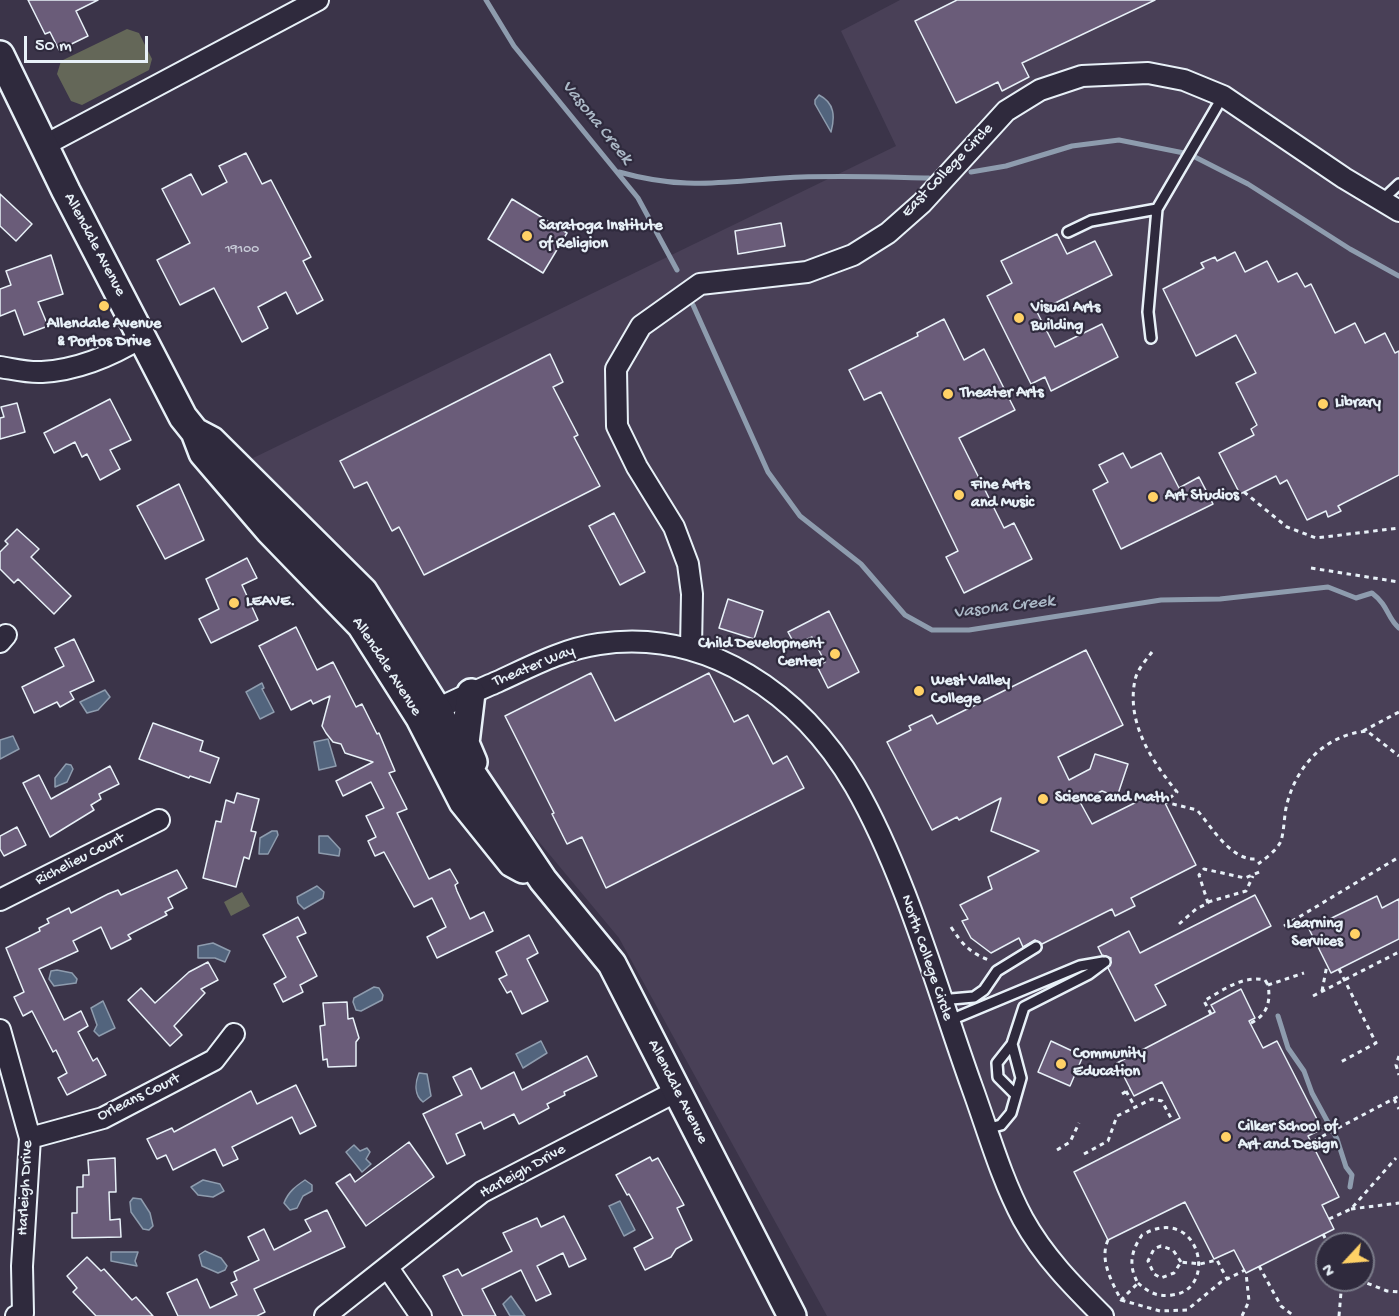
<!DOCTYPE html>
<style>
body{margin:0}
#map{position:relative;width:1399px;height:1316px;overflow:hidden;background:#3b3449;font-family:"Gochi Hand",sans-serif}
canvas{display:block}
.north{position:absolute;left:1315px;top:1232px;width:60px;height:60px;box-sizing:border-box;background:#2f2a3d;border:2px solid #797a88;border-radius:50%;rotate:244deg;font-size:16px;font-weight:700;line-height:24px;text-align:center;color:#e8f1f8}
.north::after{content:'';display:block;margin:auto;width:21px;height:27px;background:#ffd166;clip-path:polygon(50% 0,100% 100%,50% 72%,0 100%)}
.scale{position:absolute;left:24px;top:36px;width:124px;height:27px;box-sizing:border-box;border:3px solid #e8f1f8;border-top:0;padding-left:8px;font-size:18px;line-height:21px;white-space:nowrap;color:#e8f1f8;-webkit-text-stroke:4px #2f2a3d;paint-order:stroke}
</style>
<div id="map">
<canvas width="1399" height="1316"></canvas>
<div class="north">N</div>
<div class="scale">50 m</div>
</div>
<script>
const g = document.querySelector('canvas').getContext('2d');
g.lineJoin = 'round';
function fillPath(path, color) { g.fillStyle = color; g.fill(path, 'evenodd'); }
function trace(path, color, width, dash) { g.strokeStyle = color; g.lineWidth = width; g.lineCap = dash ? 'butt' : 'round'; g.setLineDash(dash || []); g.stroke(path); }
function drawText(font, color, halo, rows, align = 'center') {
  g.font = font + ' "Gochi Hand",sans-serif'; g.lineWidth = 4.5; g.setLineDash([]); g.textBaseline = 'middle'; g.strokeStyle = halo; g.fillStyle = color; for (const [text, x, y, turn = 0] of rows) {
    g.save(); g.translate(x, y); g.rotate((+turn || 0) * Math.PI / 180); g.textAlign = isNaN(turn) ? turn : align; if (halo) g.strokeText(text, 0, 0); g.fillText(text, 0, 0); g.restore();
  }
}
const built = new Path2D(`
 M900,0H1399V1316H827L619,938L510,807L368,575L249,460L896,146L841,31ZM1327,1244H1363V1280H1327Z`);
const green = new Path2D(`
 M127,29L139,33L152,59L149,70L82,105L71,101L57,74L61,61Z
 M242,892L250,906L231,916L224,902Z`);
const water = new Path2D(`
 M819,95C835,103 835,117 831,132L815,104V100Z
 M262,683L264,688L262,689L274,712L260,719L246,692Z
 M105,690L110,697L98,710L87,713L80,702Z
 M13,736L19,749L0,759V740Z
 M328,739L336,766L319,770L314,742Z
 M66,764L71,765L73,769L67,782L55,787V778Z
 M272,831H277L278,835L268,854H259L260,838Z
 M319,836H328L340,849L339,856L319,853Z
 M317,886L324,892L323,898L304,909L298,903L297,897Z
 M213,943L230,951L225,962L215,958H198V946Z
 M57,970L72,973L77,979L76,983L54,986L49,979L51,971Z
 M374,987L379,988L383,995L382,1000L361,1011L356,1010L353,1002L354,998Z
 M103,1001L115,1028L99,1036L94,1031L97,1025L91,1008Z
 M541,1041L547,1053L523,1068L516,1054Z
 M419,1073L427,1074L431,1096L423,1102C414,1095 415,1083 419,1073Z
 M354,1145L360,1151L367,1148L370,1152L366,1159L371,1164L362,1172L346,1152Z
 M203,1180L220,1184L224,1191L213,1197L198,1195L191,1187Z
 M305,1180L312,1185V1191L303,1196L297,1208L290,1210L284,1203C288,1192 296,1186 305,1180Z
 M133,1198L141,1199L150,1213L153,1226L149,1230L143,1229L131,1212L130,1202Z
 M620,1201L635,1230L624,1236L609,1206Z
 M205,1251L221,1258L227,1266L225,1270L218,1273L202,1266L199,1255Z
 M111,1252H138L135,1261L137,1266L111,1261Z
 M511,1296L525,1316H510L503,1304Z`);
const stream = new Path2D(`
 M486,0L514,46L638,198L677,270
 M619,172C683,190 718,182 782,178C831,175 880,177 929,178
 M971,172L1006,166L1072,146L1119,140L1189,154L1248,184L1350,249L1399,276
 M693,305L768,472L800,516L861,564L905,615L932,630H969L1161,600L1220,599L1328,587L1356,598L1372,593C1389,606 1387,618 1399,628
 M1278,1016L1288,1048L1304,1071L1312,1093L1337,1139L1346,1167L1352,1175L1350,1187`);
const building = new Path2D(`
 M28,0H98L76,11L88,36L59,50L50,32L45,34Z
 M957,0H1155L1022,63L1029,77L1002,91L998,82L956,103L915,21Z
 M246,153L262,184L271,180L311,257L303,261L323,300L297,314L286,292L258,307L268,328L242,342L214,288L180,305L157,260L190,243L162,189L191,174L202,195L227,182L219,166Z
 M0,194L32,224L16,241L0,226Z
 M512,199L567,233L543,273L488,239Z
 M781,223L785,246L738,254L735,231Z
 M1057,234L1067,254L1095,241L1112,275L1037,312L1055,347L1102,324L1118,357L1051,391L1045,377L1031,384L987,296L1012,283L1001,261Z
 M1235,252L1245,272L1267,261L1278,282L1297,273L1305,287L1311,284L1335,333L1355,323L1365,343L1385,333L1395,353L1399,351V475L1338,506L1341,511L1328,517L1326,511L1307,520L1287,480L1280,484L1276,476L1240,494L1219,453L1254,435L1251,429L1257,425L1236,383L1256,373L1236,335L1196,356L1163,289L1204,268L1201,263L1215,257L1217,261Z
 M51,255L63,294L38,302L48,326L24,335L15,310L0,316V289L11,285L6,271Z
 M944,319L964,360L984,349L1015,410L959,438L1004,528L1014,523L1032,559L964,593L946,557L958,551L881,392L864,400L849,370L918,336L917,333Z
 M550,354L563,382L553,387L578,435L574,437L600,486L424,575L399,527L392,531L367,482L354,488L340,461Z
 M110,399L131,440L110,450L120,469L100,480L87,454L82,457L75,442L54,453L44,433Z
 M17,403L25,432L0,439V418L4,417L1,407Z
 M1123,453L1131,468L1161,453L1179,488L1199,477L1213,504L1121,549L1093,490L1108,482L1099,465Z
 M179,484L204,540L165,559L137,506Z
 M614,513L645,572L620,585L589,526Z
 M17,529L39,549L31,557L71,596L54,614L18,579L14,583L0,569V552L8,544L5,541Z
 M247,558L257,578L242,585L258,620L211,643L199,619L219,609L206,579Z
 M728,599L763,611L754,639L719,628Z
 M829,611L859,672L828,688L817,666L825,662L812,637L795,645L788,632Z
 M296,627L317,670L333,662L356,707L362,704L377,734L379,733L395,771L389,773L407,809L397,813L429,879L450,869L458,883L455,885L457,891L470,919L484,912L493,931L437,958L427,937L446,927L432,898L414,907L384,852L375,856L368,841L376,837L366,816L384,808L371,782L343,796L336,781L373,762L345,753L341,744L333,742L326,733L322,726L330,696L313,704L311,700L291,710L259,646Z
 M74,639L94,681L70,692L74,699L60,707L57,702L34,713L22,687L64,666L55,648Z
 M1086,650L1123,725L1058,757L1069,780L1090,769L1095,754L1128,764L1117,797L1102,791L1080,802L1092,824L1159,791L1196,865L1131,898L1135,906L1115,916L1112,909L1042,944L1035,940L1023,947L1019,938L991,953L971,938L962,921L968,919L960,905L992,889L988,877L1039,851L991,831L1001,798L959,820L957,817L932,830L887,742L911,730L909,726L932,715L937,724Z
 M591,673L615,721L709,673L734,722L748,715L773,764L787,756L804,788L606,888L582,837L567,844L552,814L554,813L505,716Z
 M153,723L203,741L200,751L219,758L210,783L190,776L189,778L139,759Z
 M110,766L119,784L99,794L101,799L91,805L94,810L50,837L23,783L39,775L51,799Z
 M237,793L259,799L251,831L256,832L249,859L244,857L236,887L203,878L216,821L221,822L226,800L234,803Z
 M17,827L26,845L4,856L0,849V836Z
 M177,870L187,888L168,898L173,908L165,912L167,915L128,935L131,939L111,949L101,927L73,941L78,951L39,969L64,1020L81,1011L88,1026L78,1032L93,1061L97,1058L106,1075L67,1095L58,1078L67,1073L56,1050L53,1052L32,1011L23,1016L14,997L24,992L6,948L40,931L39,928L49,923L47,919L69,908L71,913L108,894L118,890L121,895Z
 M1255,895L1271,926L1155,985L1166,1005L1135,1021L1108,968L1111,958L1102,955L1098,947L1129,931L1140,953Z
 M1377,896L1382,908L1399,899V939L1331,973L1309,929Z
 M298,917L306,933L297,937L317,976L300,985L303,992L283,1002L274,984L286,977L263,935Z
 M529,935L538,953L527,959L548,1001L522,1014L511,991L507,993L499,979L507,975L496,952Z
 M208,962L218,980L201,989L205,993L174,1026L182,1035L170,1046L128,1000L141,988L155,1003L189,972Z
 M1241,989L1255,1018L1249,1021L1263,1048L1277,1041L1322,1129L1308,1136L1339,1197L1322,1205L1334,1229L1246,1273L1234,1250L1214,1259L1185,1202L1108,1240L1074,1172L1180,1118L1162,1082L1134,1096L1117,1063L1215,1012L1211,1005Z
 M347,1002L348,1019L353,1018L359,1038L356,1042V1066L328,1067L327,1059L323,1060L320,1026L325,1025L323,1003Z
 M1051,1041L1083,1056L1070,1086L1038,1072Z
 M587,1056L597,1076L564,1092L565,1095L547,1104L549,1108L519,1124L514,1114L484,1129L481,1122L456,1134L465,1155L447,1164L423,1114L462,1095L453,1077L471,1068L481,1089L514,1072L522,1090Z
 M296,1085L316,1126L300,1134L292,1117L232,1147L238,1159L223,1166L215,1149L173,1170L166,1155L157,1159L147,1139L172,1128L174,1132L251,1091L257,1104Z
 M409,1142L434,1177L366,1226L336,1183L350,1174L355,1182Z
 M650,1157L652,1161L658,1158L684,1205L677,1208L692,1240L676,1249L671,1257L645,1270L634,1248L653,1238L629,1194L627,1195L616,1175Z
 M115,1158L116,1192H109L110,1220L120,1219L121,1237L72,1238V1213H77V1187H83V1175H89L88,1160Z
 M327,1210L345,1247L254,1289L265,1312L257,1316H178L167,1293L197,1279L210,1308L237,1295L231,1283L237,1280L234,1272L259,1260L248,1237L264,1229L274,1250L311,1231L305,1220Z
 M564,1216L586,1259L569,1267L563,1253L537,1266L551,1294L536,1301L521,1270L482,1289L496,1316H463L443,1276L458,1269L462,1276L512,1251L503,1233L537,1218L541,1227Z
 M87,1257L101,1271L104,1269L132,1300L136,1297L153,1316H96L73,1292L77,1288L67,1276Z`);
const path = new Path2D(`
 M1244,492L1287,527L1316,538L1399,528
 M1311,568L1399,582
 M1152,652C1146,660 1137,670 1135,680C1126,723 1152,761 1177,792L1165,802L1197,810C1211,826 1231,861 1256,859
 M1363,731L1399,712
 M1258,864C1266,858 1277,850 1281,841C1284,831 1284,819 1286,808C1295,767 1324,735 1367,731L1399,756
 M1208,902L1246,891L1253,876
 M1179,924L1196,909L1208,903L1199,875L1204,869L1245,878L1262,871
 M1284,926L1399,857
 M951,927C962,944 970,953 989,960
 M1339,969L1376,1043L1339,1063
 M1322,991L1327,965
 M1313,996L1399,952
 M1211,1014L1204,1001C1223,990 1243,975 1265,980L1268,985
 M1251,1023C1267,1015 1271,1002 1268,985L1304,973
 M1399,1056L1396,1065L1399,1075
 M1126,1091L1135,1107
 M1122,1094L1130,1089
 M1394,1099L1399,1109
 M1298,1149L1399,1096
 M1057,1150L1070,1142L1079,1123
 M1084,1154L1108,1141L1117,1116L1152,1099L1162,1101L1173,1122
 M1351,1209L1399,1203
 M1329,1219L1351,1209L1396,1158
 M1323,1234L1328,1244
 M1108,1240C1099,1260 1112,1282 1121,1300L1138,1283C1128,1266 1131,1251 1142,1235C1199,1202 1220,1290 1172,1295C1158,1297 1149,1293 1138,1283
 M1181,1262L1173,1250L1161,1246L1154,1249L1148,1261L1154,1274L1161,1278L1174,1273L1181,1262L1200,1264L1217,1260L1227,1279
 M1259,1266L1281,1306L1294,1316
 M1359,1280L1387,1291L1399,1292
 M1121,1300L1160,1311L1187,1310L1221,1282L1245,1270
 M1242,1316L1249,1301L1246,1273
 M1339,1316L1342,1280`);
const lane = new Path2D(`
 M1381,201L1399,184
 M1068,232L1091,221L1157,209
 M1151,338L1148,312L1157,209L1223,96
 M940,1000L974,997L984,990L997,971L1036,947
 M948,1021L1080,966L1103,962
 M1012,1044L997,1063L998,1077L1016,1095
 M986,1129L1001,1125L1011,1113L1021,1078L1012,1044L1024,1007L1089,974L1105,962`);
const street = new Path2D(`
 M43,146L318,0
 M0,367C13,369 28,373 42,372C77,370 113,355 142,337
 M0,642L6,635
 M691,648L692,594L688,564L674,527L637,467L617,426L616,369L641,326L700,284L807,272L853,255L888,233L922,203L1006,111L1040,90L1082,76L1148,73L1184,80L1223,96L1344,178L1399,211
 M427,714C450,702 474,692 497,682C530,667 563,649 599,644C708,628 802,695 855,786C906,875 937,990 972,1087C988,1131 1001,1178 1023,1219C1044,1257 1073,1286 1103,1316
 M0,900L159,820
 M0,1030L30,1138L22,1266L23,1313L16,1316
 M30,1138L103,1118L214,1060L234,1034
 M388,1268L421,1316
 M325,1316L482,1192L677,1091`);
const secondary = new Path2D(`
 M0,55L66,191L183,417L195,432L203,453L269,530L361,625L420,718L463,802L512,863L523,869
 M195,432L212,441L363,591L437,709L460,756L543,880L612,964L792,1316
 M471,693L465,743L473,762`);
const markers = [
 [527,236,6,"#ffd166"],
 [104,306,6,"#ffd166"],
 [1019,318,6,"#ffd166"],
 [948,394,6,"#ffd166"],
 [1323,404,6,"#ffd166"],
 [959,495,6,"#ffd166"],
 [1153,497,6,"#ffd166"],
 [234,603,6,"#ffd166"],
 [835,654,6,"#ffd166"],
 [919,691,6,"#ffd166"],
 [1043,799,6,"#ffd166"],
 [1355,934,6,"#ffd166"],
 [1061,1064,6,"#ffd166"],
 [1226,1137,6,"#ffd166"]
];
const numberNames = [
 ["19100",242,250]
];
const streetNames = [
 ["East College Circle",948,171,-46],
 ["Allendale Avenue",94,245,62],
 ["Allendale Avenue",386,667,57],
 ["Theater Way",534,667,-22],
 ["Richelieu Court",80,860,-27],
 ["North College Circle",926,958,71],
 ["Allendale Avenue",677,1092,63],
 ["Orleans Court",139,1098,-26],
 ["Harleigh Drive",523,1172,-29],
 ["Harleigh Drive",26,1188,-87]
];
const poiNames = [
 ["Saratoga Institute",539,227],
 ["of Religion",539,245],
 ["Visual Arts",1031,309],
 ["Building",1031,327],
 ["Allendale Avenue",104,325,"center"],
 ["& Portos Drive",104,343,"center"],
 ["Theater Arts",960,394],
 ["Library",1335,404],
 ["Fine Arts",971,486],
 ["and Music",971,504],
 ["Art Studios",1165,497],
 ["LEAVE.",246,603],
 ["Child Development",823,645,"right"],
 ["Center",823,663,"right"],
 ["West Valley",931,682],
 ["College",931,700],
 ["Science and Math",1055,799],
 ["Learning",1343,925,"right"],
 ["Services",1343,943,"right"],
 ["Community",1073,1055],
 ["Education",1073,1073],
 ["Cilker School of",1238,1128],
 ["Art and Design",1238,1146]
];
const waterNames = [
 ["Vasona Creek",596,123,51],
 ["Vasona Creek",1004,608,-7]
];
fillPath(built, '#494057');
fillPath(green, '#646758');
fillPath(water, '#52647d');
trace(water, '#8e9cae', 1.5);
trace(stream, '#8e9cae', 5);
fillPath(building, '#6a5c79');
trace(building, '#e8f1f8', 1.5);
trace(lane, '#e8f1f8', 14);
trace(street, '#e8f1f8', 24);
trace(secondary, '#e8f1f8', 32);
trace(path, '#e8f1f8', 3, [4.5, 4.5]);
trace(lane, '#2f2a3d', 9);
trace(street, '#2f2a3d', 20);
trace(secondary, '#2f2a3d', 27);
for (const [x, y, r, color] of markers) { const dot = new Path2D(); dot.arc(x, y, r, 0, 2 * Math.PI); g.fillStyle = color; g.fill(dot); trace(dot, '#2f2a3d', 2); }
drawText('14px', '#c8ccd8', null, numberNames);
drawText('16px', '#e8f1f8', '#2f2a3d', streetNames);
drawText('bold 16px', '#e8f1f8', '#2f2a3d', poiNames, 'left');
drawText('italic 18px', '#acb9c7', '#2f2a3d', waterNames);
</script>
